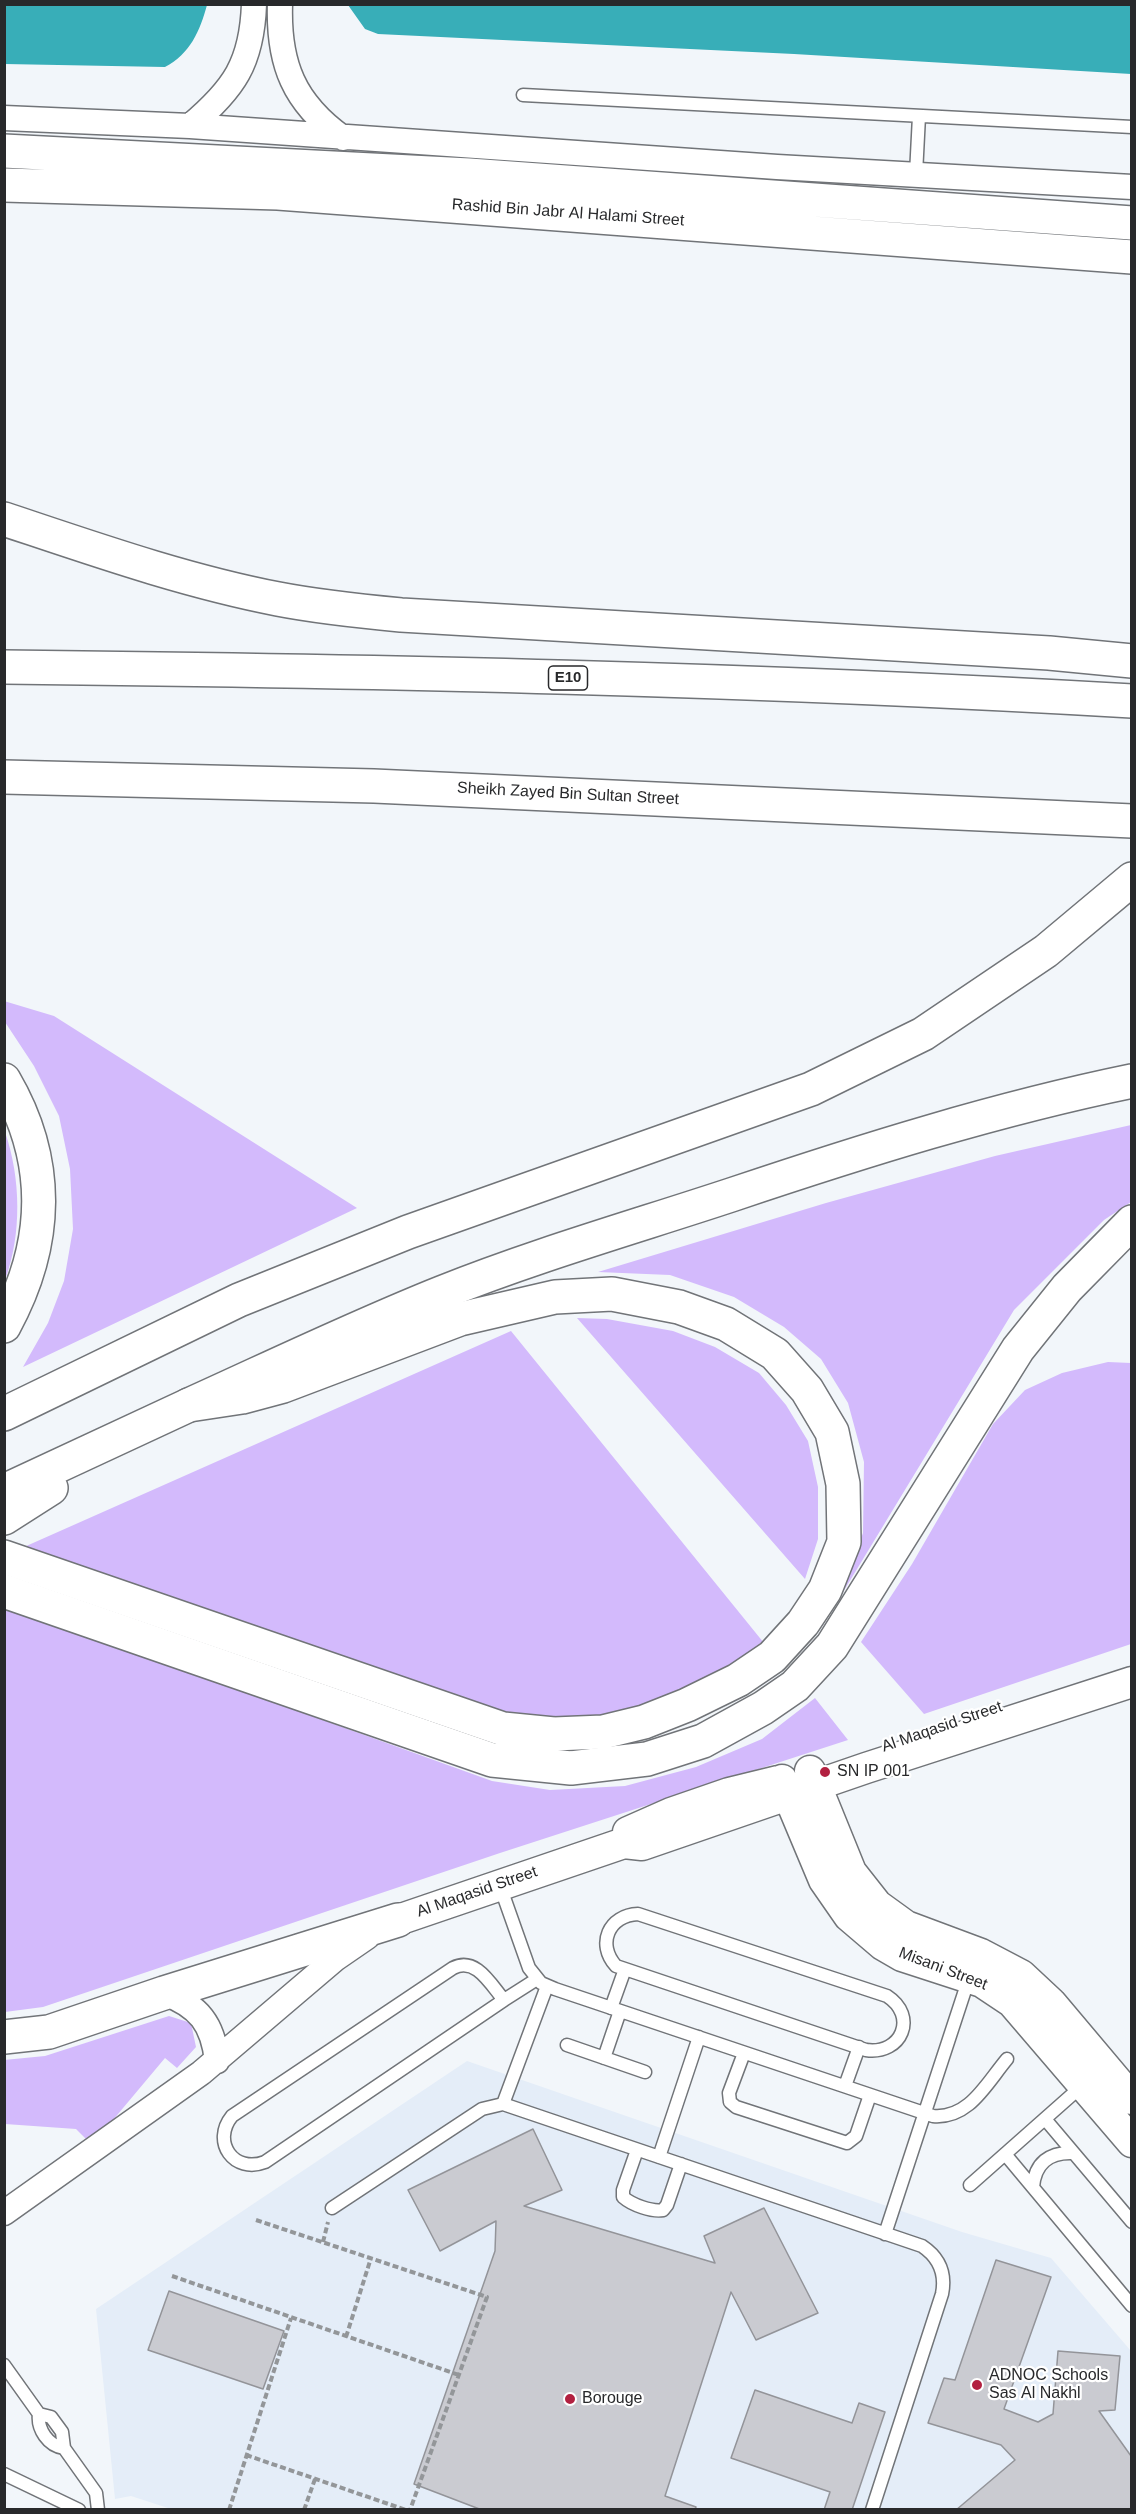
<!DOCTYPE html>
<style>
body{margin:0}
#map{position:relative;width:1136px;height:2514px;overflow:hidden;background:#f2f6fa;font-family:Arial,sans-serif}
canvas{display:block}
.frame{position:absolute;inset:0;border:6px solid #28292b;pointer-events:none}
</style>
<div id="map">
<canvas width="1136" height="2514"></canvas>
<div class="frame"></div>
</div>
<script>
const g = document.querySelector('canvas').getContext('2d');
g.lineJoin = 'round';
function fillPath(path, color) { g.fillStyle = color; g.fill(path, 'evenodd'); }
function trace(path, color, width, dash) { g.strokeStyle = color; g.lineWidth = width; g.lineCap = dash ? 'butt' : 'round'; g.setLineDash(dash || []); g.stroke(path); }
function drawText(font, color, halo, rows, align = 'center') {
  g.font = font + ' Arial,sans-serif'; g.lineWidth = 4.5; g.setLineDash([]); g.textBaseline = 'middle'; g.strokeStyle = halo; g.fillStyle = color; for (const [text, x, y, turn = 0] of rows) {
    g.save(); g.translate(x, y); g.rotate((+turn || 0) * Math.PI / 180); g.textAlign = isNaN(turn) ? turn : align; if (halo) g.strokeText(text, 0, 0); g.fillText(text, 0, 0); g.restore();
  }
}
const built = new Path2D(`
 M467,2061L962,2232L1051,2258L1131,2351V2509H171L131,2496L115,2499L96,2309Z`);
const green = new Path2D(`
 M4,1001L54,1016L357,1208L23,1367L48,1323L64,1281L73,1229L70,1169L59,1116L34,1066L5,1022Z
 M1131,1125V1202L1104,1220L1014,1310L837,1602L863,1533L864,1462L848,1403L821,1359L784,1327L734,1297L670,1275L598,1272L826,1203L995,1156Z
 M5,1132C21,1178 22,1235 5,1280Z
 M577,1318L607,1319L673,1331L715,1347L759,1373L786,1405L808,1441L818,1487V1539L805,1579Z
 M511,1331L768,1648L645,1714L555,1721L507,1713L24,1547Z
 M1108,1362L1131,1363V1644L924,1714L861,1642L912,1564L993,1424L1025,1390L1062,1373Z
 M4,1605L492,1781L550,1790L625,1786L696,1767L762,1739L815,1698L848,1740L500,1853L43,2007L5,2012Z
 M169,2016L191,2023L196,2047L177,2068L165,2058L92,2145L76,2129L5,2124L4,2060L45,2056Z`);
const water = new Path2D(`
 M5,4H207V5C200,31 190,54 165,67L5,64Z
 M348,5H1131V74L794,54L378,34L365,29Z`);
const building = new Path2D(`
 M533,2129L562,2190L524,2206L715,2263L704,2236L764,2208L818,2313L756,2340L731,2292L665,2496L696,2507L695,2510H482L414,2484L495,2251L496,2221L440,2251L408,2190Z
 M996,2260L1051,2277L1004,2409L1038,2422L1053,2414L1058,2351L1120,2356L1115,2410L1099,2411L1131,2456V2510H956L1015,2460L1001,2445L928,2423L944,2378L955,2380Z
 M169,2291L284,2331L263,2389L148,2350Z
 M755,2390L852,2423L859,2403L885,2412L852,2510H824L830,2492L731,2458Z`);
const path = new Path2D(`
 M256,2220L487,2297L410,2510
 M323,2242L328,2222
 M172,2276L459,2375
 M346,2337L371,2258
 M246,2455L406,2510
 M229,2510L291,2318
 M304,2510L315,2479`);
const service = new Path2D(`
 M523,95L1132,127
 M916,174L919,116
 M500,1886L529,1968L541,1983L555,1989L933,2116C969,2119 986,2084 1007,2059
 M638,1914L887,1996C918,2016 902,2055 866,2050L616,1966C596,1944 609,1915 638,1914Z
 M504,2000C491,1985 476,1956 453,1968L232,2116C211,2142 234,2174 265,2162L504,2000L537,1979
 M611,2008L625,1969
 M567,2045L645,2072
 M744,2053L729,2093L730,2102L736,2107L847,2143L856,2136L870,2095
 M604,2058L620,2011
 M845,2086L859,2047
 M503,2104L547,1986
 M1045,2119L1132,2222
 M637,2150L623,2190V2197C632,2205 652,2212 663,2210L667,2205L681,2164
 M1005,2154L1132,2306
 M659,2157L699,2037
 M970,2185L1083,2085
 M1033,2187C1035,2163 1049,2152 1073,2153
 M332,2208L482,2109L503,2104L922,2246C940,2258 946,2274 942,2294L872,2510
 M885,2234L969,1978
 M4,2365L39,2414C37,2429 48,2446 64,2448
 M39,2414L51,2417L62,2432L64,2448L96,2493L98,2510
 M4,2474L79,2510`);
const minor = new Path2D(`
 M280,4C278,64 294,103 343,138
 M4,118L190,126L777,167L1132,187
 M190,126C234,89 252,63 254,4
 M164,1993C199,2006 213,2024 217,2061
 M4,2213L201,2073L335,1959L367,1937`);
const tertiary = new Path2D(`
 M810,1771L851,1872L877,1905L906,1926L981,1954L1021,1975L1051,2003L1132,2099
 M782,1780L824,1880L849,1916L883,1945L902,1956L982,1982L1012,2002L1132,2142
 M628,1832L671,1813L729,1793L778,1781
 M398,1920L624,1843L642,1845L866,1768L1132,1682`);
const secondary = new Path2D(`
 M4,151L469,175L1132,223
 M4,185L278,193L1132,257`);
const trunk = new Path2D(`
 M4,1080C51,1160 49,1244 4,1326
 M4,1491L189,1405L242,1397L283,1386L460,1319L555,1297L612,1294L679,1307L726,1324L775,1354L807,1390L832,1432L843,1484L844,1542L825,1590L803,1623L772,1657L738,1680L687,1705L644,1722L603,1732L554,1734L503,1729L4,1557
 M4,1518L51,1488
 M4,2037L49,2032L164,1993L398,1920`);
const motorway = new Path2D(`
 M4,519C94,549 185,581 278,599C319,607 359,611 401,615L1049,653L1132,661
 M4,667C380,671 756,679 1132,701
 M4,777L374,786L1132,821
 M189,1405C273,1367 356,1327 441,1293C536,1255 634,1227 731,1195C862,1151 996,1109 1132,1081
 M4,1414L239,1300L408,1232L811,1089L923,1034L1046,951L1132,879
 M4,1591L492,1760L571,1768L647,1759L703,1741L763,1708L795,1686L832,1646L1018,1349L1067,1288L1132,1222`);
const markers = [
 [825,1772,6,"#b22040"],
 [977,2385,6,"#b22040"],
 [570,2399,6,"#b22040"]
];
const shields = [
 [568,678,39]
];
const shieldNames = [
 ["E10",568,678]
];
const streetNames = [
 ["Rashid Bin Jabr Al Halami Street",568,213,4],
 ["Sheikh Zayed Bin Sultan Street",568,794,3],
 ["Al Maqasid Street",942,1727,-19],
 ["Al Maqasid Street",477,1892,-19],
 ["Misani Street",943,1969,21]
];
const poiNames = [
 ["SN IP 001",837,1772],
 ["ADNOC Schools",989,2376],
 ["Sas Al Nakhl",989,2394],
 ["Borouge",582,2399]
];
fillPath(built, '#e4edf8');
fillPath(green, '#d3bafc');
fillPath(water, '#38aeb8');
fillPath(building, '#cacbd1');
trace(building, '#939499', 1.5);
trace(service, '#717478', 15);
trace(minor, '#717478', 27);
trace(tertiary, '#717478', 33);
trace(secondary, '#717478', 36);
trace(trunk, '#717478', 36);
trace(motorway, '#717478', 36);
trace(path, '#939699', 4, [6, 3]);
trace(service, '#fff', 12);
trace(minor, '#fff', 24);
trace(tertiary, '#fff', 30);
trace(secondary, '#fff', 33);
trace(trunk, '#fff', 33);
trace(motorway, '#fff', 33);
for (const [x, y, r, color] of markers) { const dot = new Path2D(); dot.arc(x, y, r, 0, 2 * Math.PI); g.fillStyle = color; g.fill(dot); trace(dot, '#fff', 2); }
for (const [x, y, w] of shields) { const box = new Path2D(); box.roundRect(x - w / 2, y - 12, w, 24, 4.5); g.fillStyle = '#fff'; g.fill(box); trace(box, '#28292b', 1.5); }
drawText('bold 15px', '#28292b', null, shieldNames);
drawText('16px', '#28292b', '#fff', streetNames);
drawText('16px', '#28292b', '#fff', poiNames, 'left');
</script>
